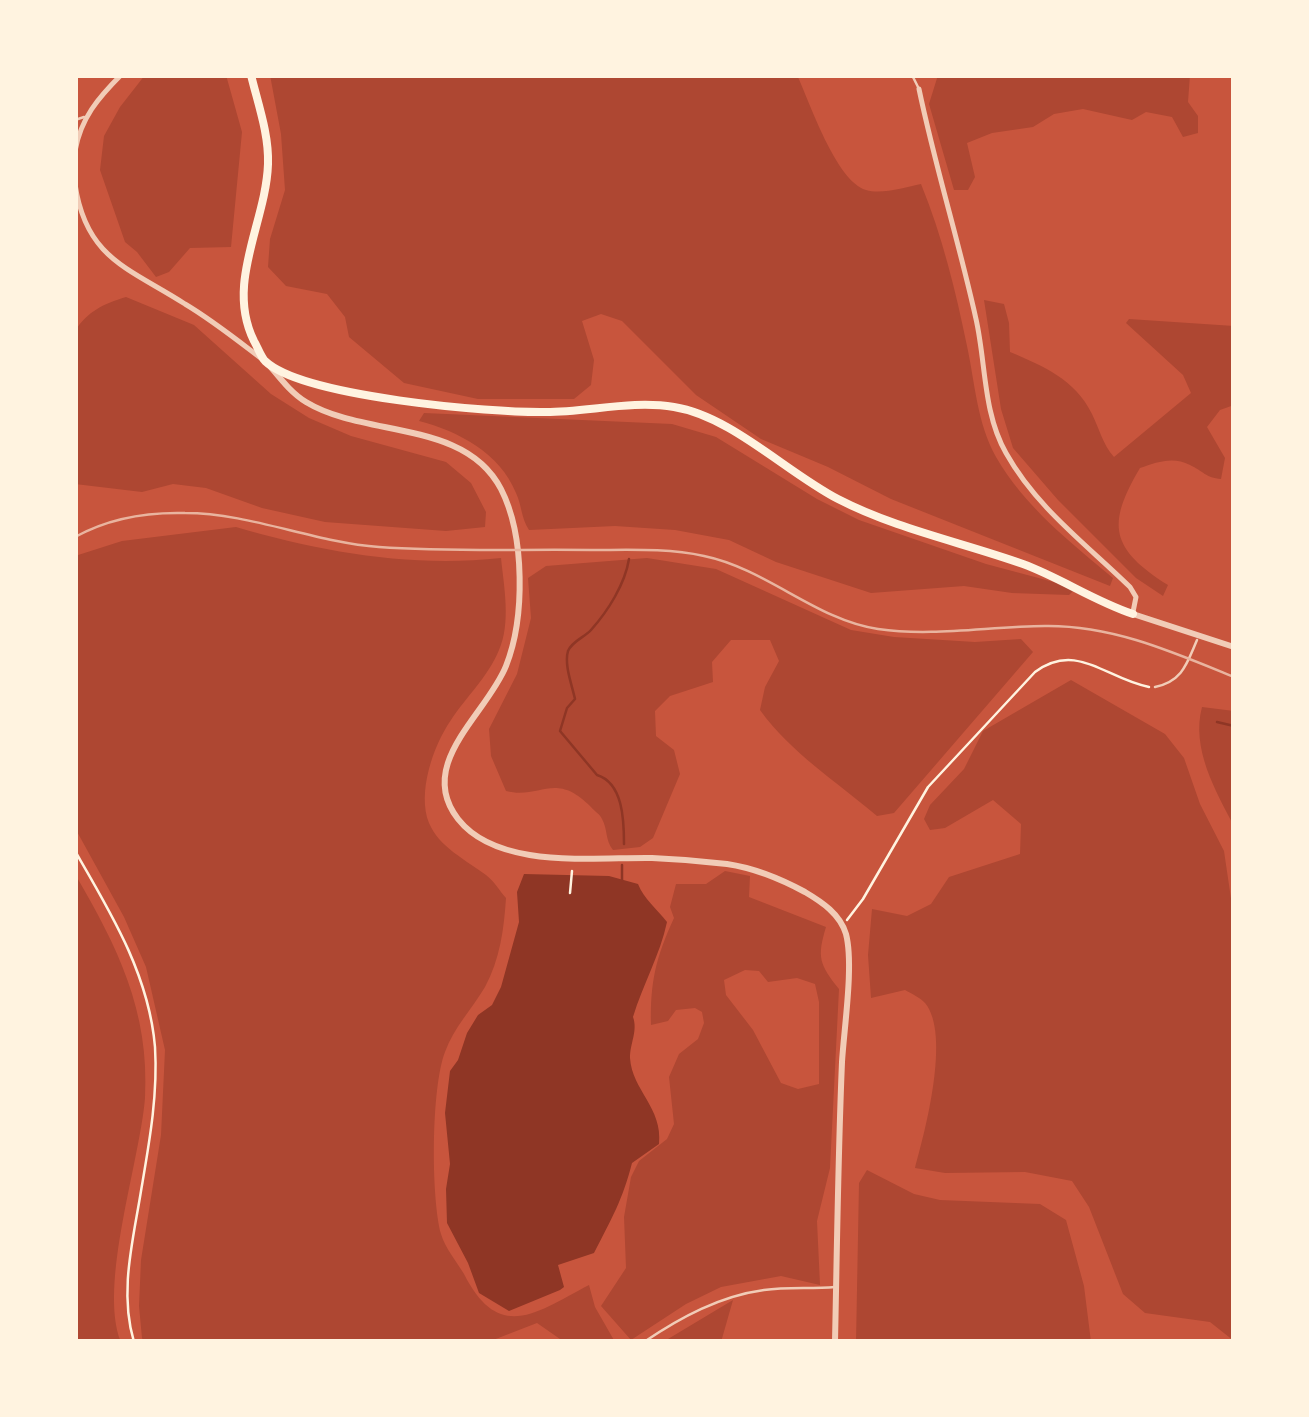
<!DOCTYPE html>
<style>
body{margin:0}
#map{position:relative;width:1309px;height:1417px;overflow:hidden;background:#c8553d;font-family:"Public Sans",sans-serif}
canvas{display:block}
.frame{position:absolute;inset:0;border:78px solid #fff3e0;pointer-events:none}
</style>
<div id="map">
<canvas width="1309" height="1417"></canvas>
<div class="frame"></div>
</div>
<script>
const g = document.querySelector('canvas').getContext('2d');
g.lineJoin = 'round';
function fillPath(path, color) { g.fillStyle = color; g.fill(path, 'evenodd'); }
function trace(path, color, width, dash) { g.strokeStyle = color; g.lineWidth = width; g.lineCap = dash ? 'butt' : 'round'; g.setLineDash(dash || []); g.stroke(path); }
const green = new Path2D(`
 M145,75H226L242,132L231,247L190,248L169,272L156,277L137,252L125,242L100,170L104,136L120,107Z
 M270,75H797C810,103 836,181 866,190C882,195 905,187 921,184C942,235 956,292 967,346C975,383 977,423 996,457C1024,506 1070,542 1113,578L1110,586L891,499L828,467L761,439L696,395L622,321L601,314L582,321L594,360L591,385L574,399H478L404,383L349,337L345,317L327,294L286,286L268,267L270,239L285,190L281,134Z
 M938,75H1190L1188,102L1198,116V133L1183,137L1172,117L1146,112L1132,120L1083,109L1054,114L1033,127L992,133L967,143L975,177L968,190H954L929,104Z
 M126,297L194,325L271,394L309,418L351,436L446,462L471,483L486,512L485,527L446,531L325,522L262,508L206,488L173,484L142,492L75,484V331C88,311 103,304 126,297Z
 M984,300L1004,304L1009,323L1010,352C1043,366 1075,379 1092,414C1099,428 1103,445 1114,457L1191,393L1183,375L1126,323L1129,319L1234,326V405L1220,410L1207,427L1225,458L1221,479C1206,478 1203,471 1190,465C1173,456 1157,462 1140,468C1106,525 1111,549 1168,585L1163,596L1136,578L1058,500L1013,448L1001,409Z
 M424,413L672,424L716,437L817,499L859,520L986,564L1076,588L1069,595L1012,593L964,586L871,593L776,562L729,540L675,530L615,526L529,530C521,518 522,506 516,493C500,453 458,431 419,421Z
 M236,527C322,552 411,568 501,558C504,587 511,623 499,650C488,677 466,697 451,720C433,746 417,793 429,823C439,847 466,860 486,875C494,881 499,890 506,898C504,929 500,959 485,987C472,1009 454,1027 445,1052C431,1088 431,1197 441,1234C445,1248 457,1262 464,1274C499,1343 536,1313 589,1285L595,1307L615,1342H560V1339L537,1323L488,1342H144L142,1338L139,1306L141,1260L161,1135L165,1050L146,967L124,917L75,828V556L122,541Z
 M647,558L716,569L851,630L894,637L975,642L1021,639L1033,652L894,813L877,816C836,781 791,753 760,710L765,687L779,661L770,640H731L712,662L713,682L670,696L655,711L656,736L674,750L680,774L653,838L640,847L613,850C605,840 608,830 602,819C600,814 594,811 591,807C555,770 540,800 506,791L491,756L489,729L517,674L531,618L528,578L546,566Z
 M1071,680L1165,734L1184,758L1200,804L1224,851L1234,919V1341L1210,1322L1145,1313L1123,1294L1089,1207L1072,1181L1025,1172L945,1173L915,1168C925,1132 951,1034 925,1003C921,998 910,993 905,990L871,998L868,955L872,909L907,916L931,904L949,877L1020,854L1021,824L993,800L945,828L930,830L924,819L930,805L964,769L983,731Z
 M1202,707L1234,711V826C1215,790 1191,748 1202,707Z
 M725,871L750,876L749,897L826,927C817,957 819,964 839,989L830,1168L817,1221L820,1285L781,1276L721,1287L686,1304L631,1340L601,1306L626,1268L624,1217L631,1177L639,1161L667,1139L674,1124L669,1077L679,1054L698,1039L704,1023L702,1012L695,1008L676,1010L668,1021L651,1025C650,982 656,957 674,918L670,907L676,884H706ZM745,970L759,971L768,982L797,978L815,984L819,1002V1084L798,1089L781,1083L753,1030L726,995L724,980Z
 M75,874C117,946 150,1011 145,1098C140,1161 98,1286 121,1342H75Z
 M867,1170L914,1194L940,1200L1040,1204L1066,1220L1084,1286L1091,1342H856L859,1183Z
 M733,1300L721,1342H663Z`);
const water = new Path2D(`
 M524,874L609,876L638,884C644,899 657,909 667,922C660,955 643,984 633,1017C638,1031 630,1043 630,1058C632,1090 663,1108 659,1144L632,1163C623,1199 611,1220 594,1253L558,1265L564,1287L560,1290L509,1311L479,1293L468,1263L447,1223L446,1189L450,1164L445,1113L450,1071L458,1060L467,1033L478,1015L492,1005L501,987L519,922L517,892Z`);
const stream = new Path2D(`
 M1217,722L1234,726
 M624,844C624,820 623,783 597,775L560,731L567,708L575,699C572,685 564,665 568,651C572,641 585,637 591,630C608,611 625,584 629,559
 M622,880V865`);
const path = new Path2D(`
 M75,851C111,913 149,975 155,1047C158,1096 149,1144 141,1191C133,1241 119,1292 134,1342
 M570,893L572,871
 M847,920L863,899L928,787L1035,672C1077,641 1106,679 1149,687`);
const service = new Path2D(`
 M912,75L918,87
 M75,120L84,117
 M1155,687C1183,681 1187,663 1197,640
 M644,1342C681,1317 720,1296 764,1290C788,1287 811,1289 835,1287`);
const minor = new Path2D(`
 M919,89C935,166 959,242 976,319C986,363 983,413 1006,453C1036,507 1086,544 1130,587L1136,597L1133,612
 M75,151C81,118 98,98 121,75
 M75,184C86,259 129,268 185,304C212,320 237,340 262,359
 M1234,568V567`);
const tertiary = new Path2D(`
 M269,365C280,378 291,393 306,402C365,438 465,419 501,489C525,536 525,618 506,666C487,714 415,764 458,819C498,870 594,857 652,858C677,859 702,861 727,864C754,868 781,879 805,892C822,902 840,914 846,934C854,965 844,1028 842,1062C838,1156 837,1249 835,1342
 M1133,614L1234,647`);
const secondary = new Path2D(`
 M251,75C258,104 269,134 268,164C266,223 225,283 254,341C257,346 261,357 265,361C303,397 491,413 546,412C588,412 632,400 674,407C731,416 786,472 838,499C896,529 961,542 1023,564C1061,578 1094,601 1133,614`);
const rail = new Path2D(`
 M75,537C109,518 147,512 185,513C250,513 313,542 379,547C449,552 521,549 591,550C629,550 667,548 704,556C767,569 816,620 878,629C933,637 991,626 1045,626C1112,625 1173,652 1234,677`);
fillPath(green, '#ae4732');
fillPath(water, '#8f3625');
trace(stream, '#8f3625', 2.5);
trace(path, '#fff3e0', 2.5);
trace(service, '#f1ccb7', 2.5);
trace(minor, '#f1ccb7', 5);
trace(tertiary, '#f1ccb7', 6);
trace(secondary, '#fff3e0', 8);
trace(rail, '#e9b49f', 2.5);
</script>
